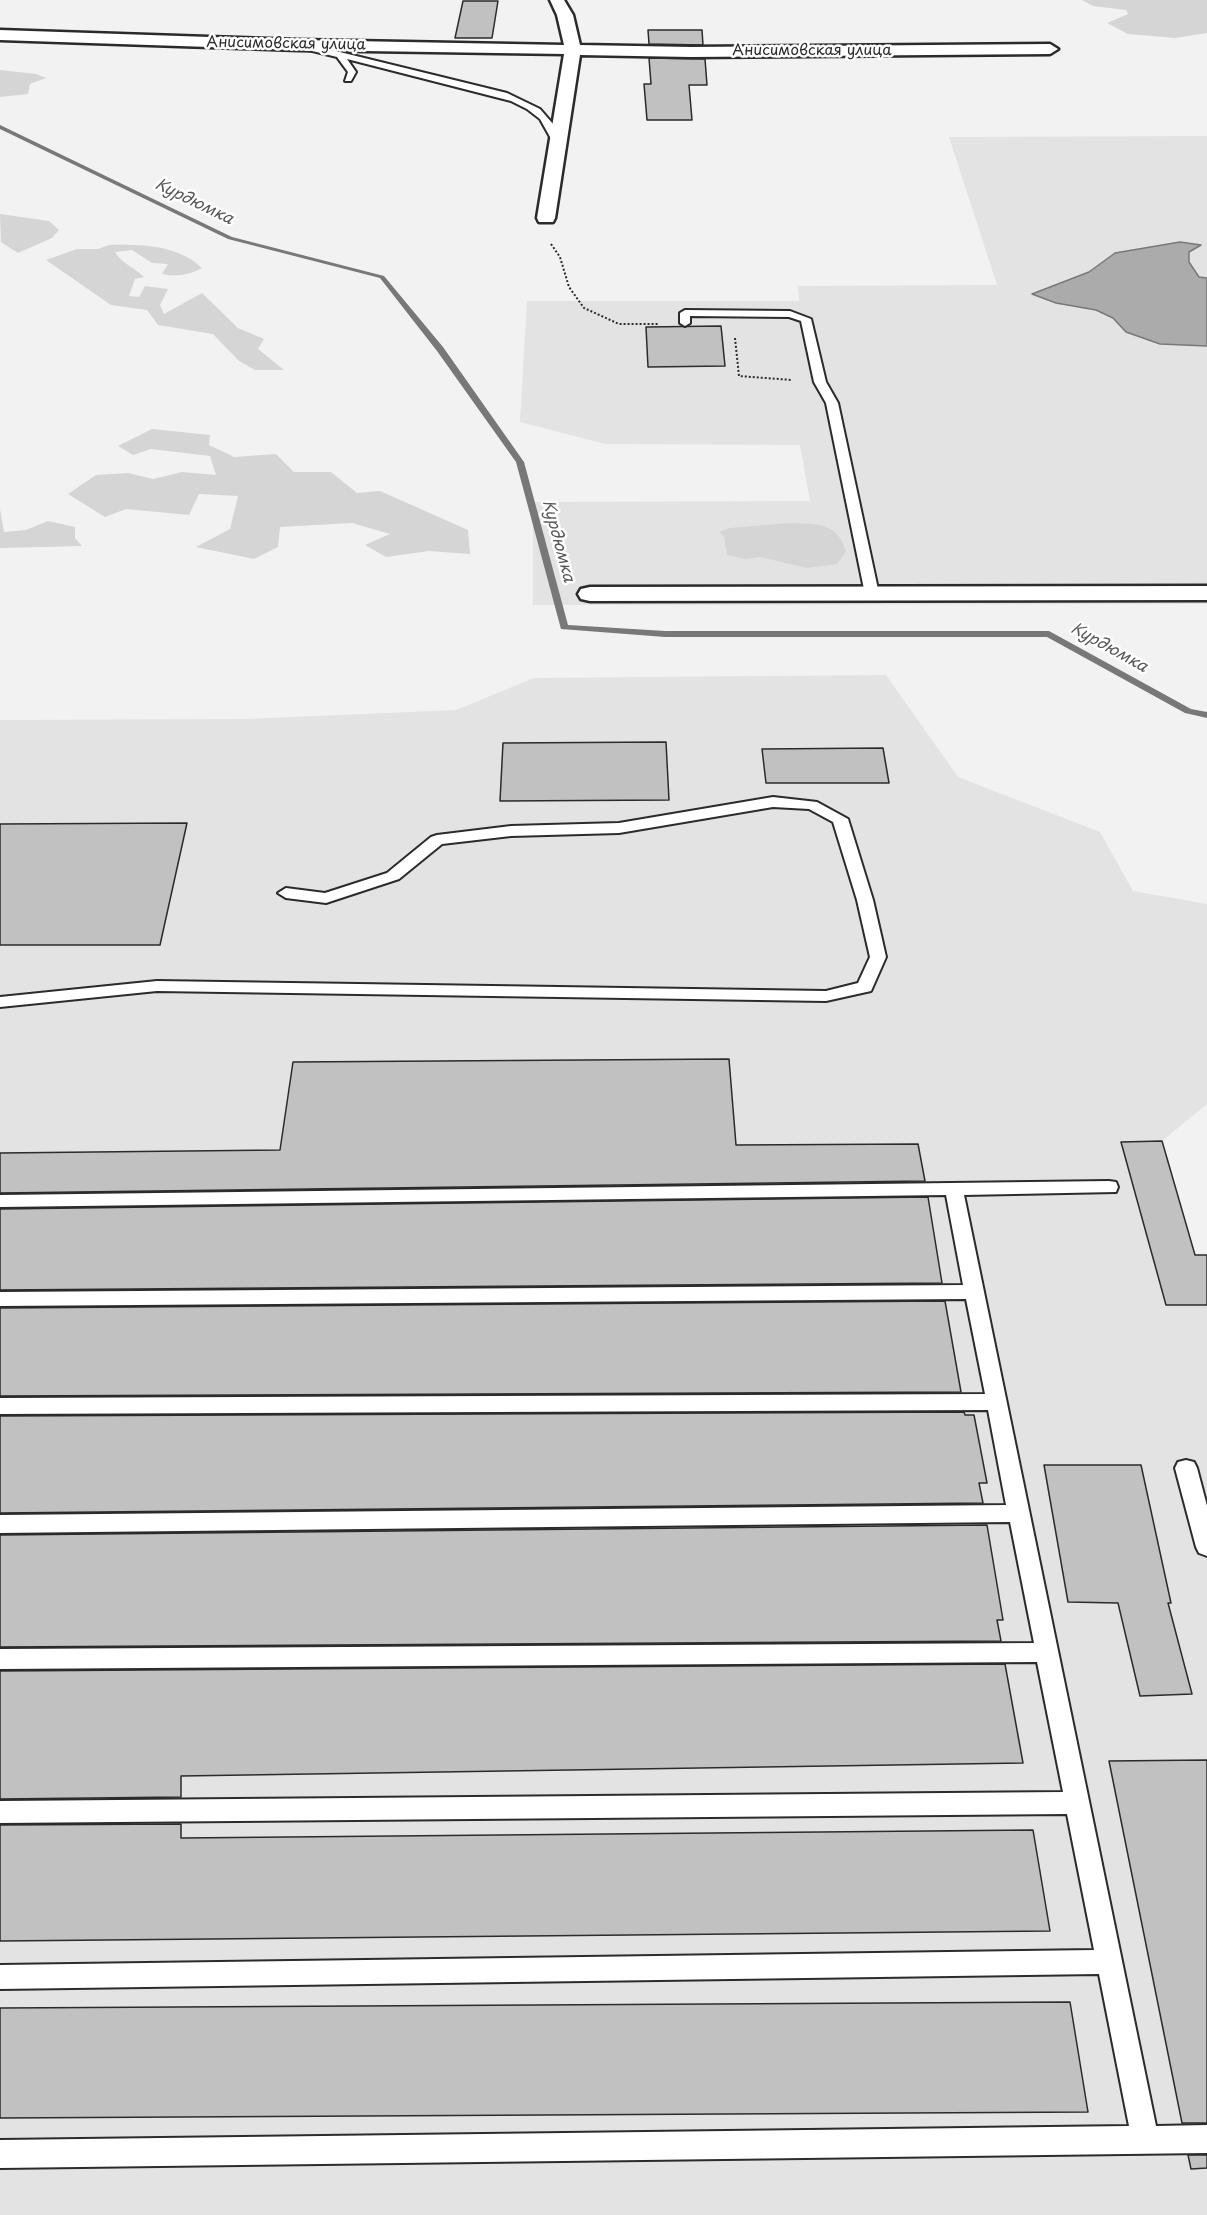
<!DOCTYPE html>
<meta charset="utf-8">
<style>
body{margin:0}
canvas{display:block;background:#f2f2f2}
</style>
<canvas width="1207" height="2215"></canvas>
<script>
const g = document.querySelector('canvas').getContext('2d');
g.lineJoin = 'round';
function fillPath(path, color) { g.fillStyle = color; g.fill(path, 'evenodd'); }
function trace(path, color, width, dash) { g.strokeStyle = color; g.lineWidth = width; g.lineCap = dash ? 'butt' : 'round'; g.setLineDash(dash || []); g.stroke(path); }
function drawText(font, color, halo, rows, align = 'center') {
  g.font = font + ' "Playpen Sans",sans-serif'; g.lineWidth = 5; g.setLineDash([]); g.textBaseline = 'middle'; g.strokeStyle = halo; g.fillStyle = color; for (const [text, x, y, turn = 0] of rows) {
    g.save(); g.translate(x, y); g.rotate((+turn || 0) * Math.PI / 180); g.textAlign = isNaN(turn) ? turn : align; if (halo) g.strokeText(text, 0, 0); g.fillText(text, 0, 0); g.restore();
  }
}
const built = new Path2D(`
 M1207,136V604L533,605V502L810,501L800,445L605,444L520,422L527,301H799L798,286L997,285L949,137Z
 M886,675L958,777L1100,832L1133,891L1207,904V1104L1162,1141L1195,1254L1207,1255V2215H0V720L246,719L456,710L534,678Z`);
const green = new Path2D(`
 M1082,0H1207V33L1175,38L1128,34L1107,23L1128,14L1126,10L1093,6Z
 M0,70L36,74L46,78L30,84L28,94L0,97Z
 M0,214L49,221L59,230L52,238L18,253L1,242Z
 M109,245C141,244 178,245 202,268C189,275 177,277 162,274L168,264L152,263L132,250L115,252C121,263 135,268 144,277L135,279L129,296L139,297L145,286L168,289L160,305L164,314L202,293L238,328L264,339L258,349L284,370H255L239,361L213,334L158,325L147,310L111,305L46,260L77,249H98Z
 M152,429L210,435L209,445L234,457L276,454L294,472H331L357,493L380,491L468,530L470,554L429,551L386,557L365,545L390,534L352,523L280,527L278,547L254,559L196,547L230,529L238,496L199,494L189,515L126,509L105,517L68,494L96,475L128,473L153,479L182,472L216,475L210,456L151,449L133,455L118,446Z
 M0,509L4,532L26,530L48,521L75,527V538L82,546L0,548Z
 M788,523C815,524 838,521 846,552L837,564L807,568L760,557L745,559L727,555L724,537L719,532L730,528Z`);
const water = new Path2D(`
 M1180,242L1201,245L1189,252V262L1199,277L1207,278V346L1160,344L1126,332L1113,318L1096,310L1056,303L1032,294L1089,272L1115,253Z`);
const stream = new Path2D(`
 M0,125L232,237L384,276L443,347L524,462L568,625L665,631H1049L1191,709L1207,712V718L1185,713L1047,637H665L561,629L516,462L437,351L380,278L228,239L0,129Z`);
const building = new Path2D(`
 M463,1H498L492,38H455Z
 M648,30H702L703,45L649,44Z
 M649,58L705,59L707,85H689L692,120H647L644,84H651Z
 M721,326L725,366L648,367L646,327Z
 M666,742L669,800L500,801L503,743Z
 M883,748L889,783H766L762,749Z
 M187,823L160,945H0V824Z
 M729,1059L736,1145L918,1144L925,1181L0,1193V1153L280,1150L293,1062Z
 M1162,1141L1195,1255H1207V1305H1166L1121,1142Z
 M928,1197L942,1283L0,1290V1209Z
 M945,1301L961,1392L0,1396V1308Z
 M964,1412L965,1415H974L987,1483H979L983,1503L0,1513V1416Z
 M1044,1465H1141L1171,1603H1168L1192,1694L1140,1696L1118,1603L1068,1602Z
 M987,1525L1003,1620H997L1001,1641L0,1647V1535Z
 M1005,1664L1023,1763L181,1776V1797L0,1799V1671Z
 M1207,1760V2123H1182L1109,1761Z
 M181,1824V1838L1033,1830L1050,1931L0,1941V1825Z
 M1070,2002L1088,2112L0,2118V2008Z
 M1188,2155H1207V2168L1191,2169Z`);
const path = new Path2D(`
 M551,244L560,257L569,287L584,308L619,324H659
 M735,338L739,376L792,380`);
const service = new Path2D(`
 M299,42L507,93L540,109L553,124L562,142L554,144L540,119L527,109L511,101L347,59L356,72L351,81H345L348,72L337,57L296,47L295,45Z
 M685,310L790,311L811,319L826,382L838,403L879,594L877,597L872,598L865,594L826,403L814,382L801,321L789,317L690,316V323L685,326L680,323V313Z
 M773,797L817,802L848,819L873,900L886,957L871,991L826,1001L157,991L0,1007V997L157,981L826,991L858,983L870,957L857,900L833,822L809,809L773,807L619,833L511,836L442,844L399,879L332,901L326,903L286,898L278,893L286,888L325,893L387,873L431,837L437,835L511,826L619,823Z
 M1109,1181L1116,1182L1118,1187L1116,1192L964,1195L1156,2126L1207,2125V2153L0,2168V2140L1129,2126L1099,1974L0,1989V1965L1094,1950L1067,1814L0,1823V1801L1063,1792L1037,1662L0,1669V1649L1034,1643L1010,1522L0,1533V1515L1006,1505L988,1410L0,1414V1398L985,1394L966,1299L0,1306V1292L963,1285L946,1195L0,1207V1195Z
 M1186,1460L1194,1462L1197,1468L1207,1506V1556L1199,1553L1196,1547L1175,1468L1178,1462Z`);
const minor = new Path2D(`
 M550,0H564L573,15L580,45L691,47L1050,44L1058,49L1050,54L691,57L580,55L555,218L553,222H539L537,218L564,54L299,50L0,40V30L299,40L564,45L557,15Z
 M1207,586V600L590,601L581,599L578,594L581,589L590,587Z`);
const farStreetnames = [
 ["Анисимовская улица",286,44,1],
 ["Анисимовская улица",812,51]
];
const farWaternames = [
 ["Курдюмка",194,202,26],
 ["Курдюмка",558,541,75],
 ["Курдюмка",1109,648,29]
];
fillPath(built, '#e3e3e3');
fillPath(green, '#d5d5d5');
fillPath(water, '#ababab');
trace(water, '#787878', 1.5);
fillPath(stream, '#787878');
fillPath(building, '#c1c1c1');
trace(building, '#2b2b2b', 1.5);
trace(service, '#2b2b2b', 4);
trace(minor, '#2b2b2b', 5);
trace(path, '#2b2b2b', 2, [2, 2]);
fillPath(service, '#fff');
fillPath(minor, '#fff');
drawText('15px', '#2b2b2b', '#fff', farStreetnames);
drawText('italic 16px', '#585858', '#fff', farWaternames);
</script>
